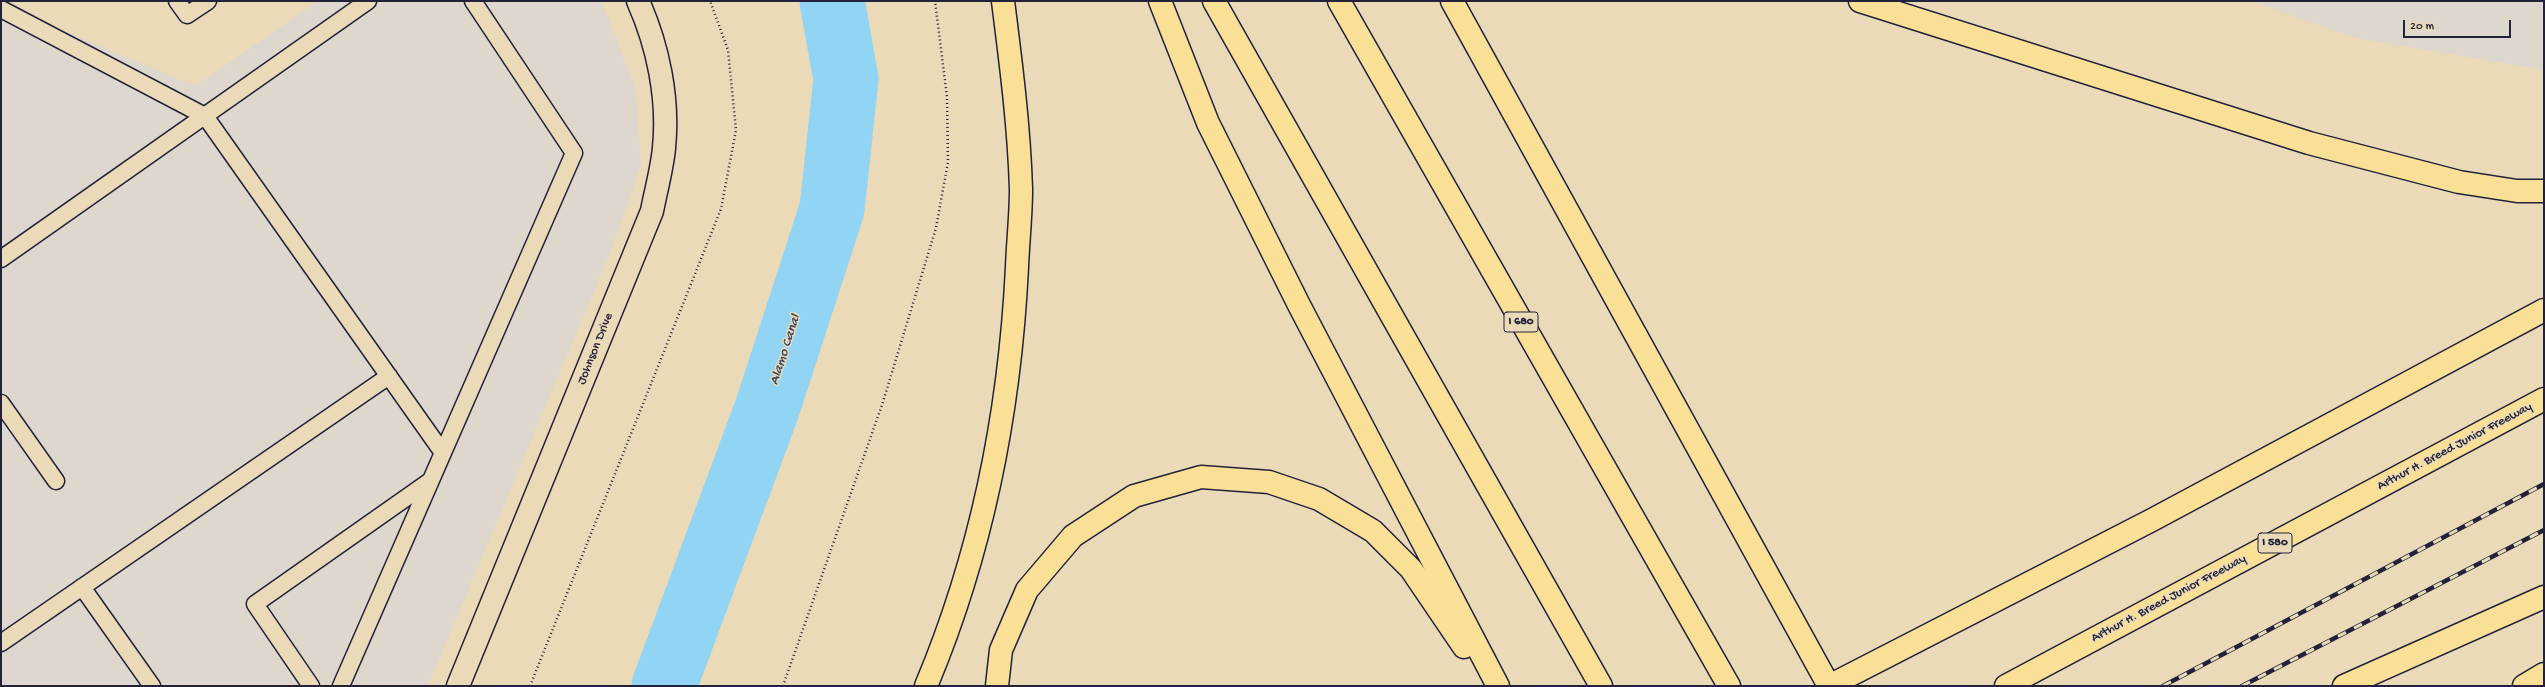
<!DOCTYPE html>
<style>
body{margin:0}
#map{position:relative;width:2545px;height:687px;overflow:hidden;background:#ebdab7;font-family:"Gochi Hand",sans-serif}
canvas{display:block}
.frame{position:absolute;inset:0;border:2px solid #22223b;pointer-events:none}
.scale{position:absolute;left:2403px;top:20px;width:108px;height:18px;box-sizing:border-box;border:2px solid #22223b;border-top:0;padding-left:5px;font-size:12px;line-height:14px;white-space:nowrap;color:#22223b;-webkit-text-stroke:3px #ebdab7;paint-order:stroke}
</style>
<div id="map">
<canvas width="2545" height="687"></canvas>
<div class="frame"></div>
<div class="scale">20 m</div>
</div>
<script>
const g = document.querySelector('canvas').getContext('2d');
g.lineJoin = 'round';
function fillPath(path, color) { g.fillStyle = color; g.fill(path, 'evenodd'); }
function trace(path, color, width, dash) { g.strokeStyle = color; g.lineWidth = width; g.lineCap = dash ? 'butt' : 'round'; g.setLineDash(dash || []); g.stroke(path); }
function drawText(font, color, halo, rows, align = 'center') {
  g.font = font + ' "Gochi Hand",sans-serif'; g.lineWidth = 3; g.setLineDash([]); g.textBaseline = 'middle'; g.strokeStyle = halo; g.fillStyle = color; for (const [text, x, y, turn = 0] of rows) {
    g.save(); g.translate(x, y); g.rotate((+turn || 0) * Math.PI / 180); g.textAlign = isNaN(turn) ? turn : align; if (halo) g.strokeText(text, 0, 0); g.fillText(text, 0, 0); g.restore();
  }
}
const built = new Path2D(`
 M1,1H8L13,9L192,85L201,82L318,1H602L636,90L641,166L611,251L428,686H1Z
 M2252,1H2544V70L2355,38Z`);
const river = new Path2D(`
 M664,686L767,409L832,209L846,79L832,1`);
const path = new Path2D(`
 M530,686L721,209L736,130L728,50L710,1
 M783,686L882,405L936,228L948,162L947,97L935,1`);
const service = new Path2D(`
 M177,1L187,15L208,1
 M1,9L205,116L443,453
 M1,259L368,1
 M1,403L56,481
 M82,587L152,686
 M1,643L389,376
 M311,686L255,604L430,481
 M341,686L574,153L473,1`);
const tertiary = new Path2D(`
 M458,686L652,211C656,190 662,169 664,148C669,98 658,46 638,1`);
const motorway = new Path2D(`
 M1160,1L1208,123L1299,305L1498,686
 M1214,1L1601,686
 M1339,1L1729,686
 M1452,1L1829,686
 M1860,1L2309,143L2459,182L2517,191H2544
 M926,686C982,553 1010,411 1017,267C1018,241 1021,215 1021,189C1019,126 1011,64 1003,1
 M997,686L1001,650L1027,590L1073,536L1134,496L1201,477L1269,482L1319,499L1373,531L1411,569L1464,647
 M1829,686L2152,520L2544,310
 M2006,686L2544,399
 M2344,686L2544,597
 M2524,686L2544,674`);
const rail = new Path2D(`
 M2163,686L2544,484
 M2242,686L2544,530`);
const shields = [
 [1521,322,34],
 [2275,543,34]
];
const shieldNames = [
 ["I 680",1521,322],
 ["I 580",2275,543]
];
const streetNames = [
 ["Johnson Drive",596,349,-68],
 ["Arthur H. Breed Junior Freeway",2455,447,-28],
 ["Arthur H. Breed Junior Freeway",2169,599,-28]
];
const waterNames = [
 ["Alamo Canal",786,350,-72]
];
fillPath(built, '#ddd7cd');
trace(river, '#91d4f3', 65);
trace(service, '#22223b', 19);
trace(tertiary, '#22223b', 25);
trace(motorway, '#22223b', 25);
trace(path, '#22223b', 2.5, [1, 3]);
trace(service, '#ebdab7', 16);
trace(tertiary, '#ebdab7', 22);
trace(motorway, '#fadf96', 22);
trace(rail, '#22223b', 4.5);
trace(rail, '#ebdab7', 3, [9]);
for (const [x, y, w] of shields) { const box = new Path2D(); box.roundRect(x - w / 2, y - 10, w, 20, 3); g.fillStyle = '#ebdab7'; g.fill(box); trace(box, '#22223b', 1); }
drawText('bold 12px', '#22223b', null, shieldNames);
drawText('13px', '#22223b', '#ebdab7', streetNames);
drawText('italic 14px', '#384660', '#ebdab7', waterNames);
</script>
